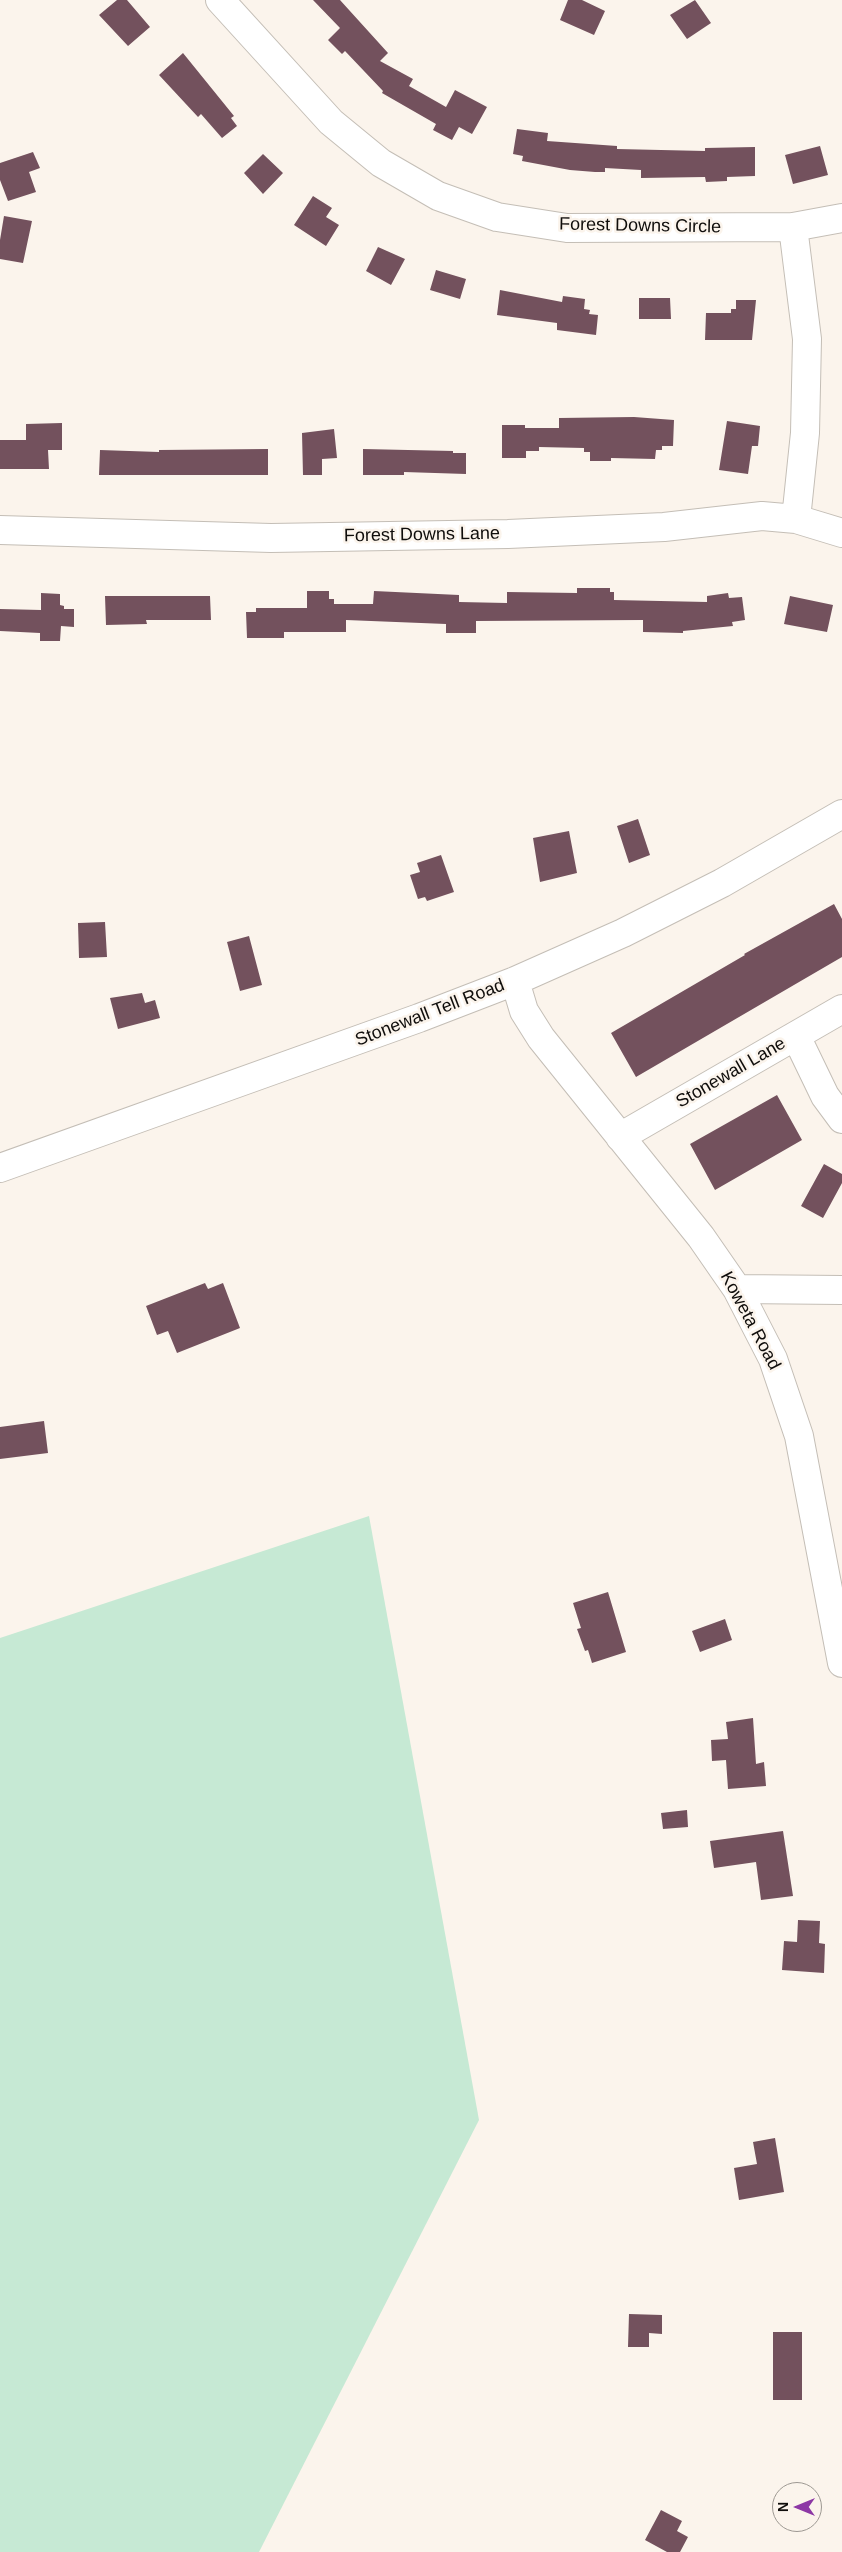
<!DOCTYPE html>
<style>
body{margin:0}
#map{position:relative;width:842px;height:2552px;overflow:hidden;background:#fbf4ec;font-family:Helvetica,sans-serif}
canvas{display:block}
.north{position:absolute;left:772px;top:2482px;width:50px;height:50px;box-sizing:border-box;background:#fbf4ec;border:1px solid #9d9892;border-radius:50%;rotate:270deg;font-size:14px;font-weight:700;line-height:20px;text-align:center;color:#0f0d0b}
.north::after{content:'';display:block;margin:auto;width:18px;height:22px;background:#8d38a5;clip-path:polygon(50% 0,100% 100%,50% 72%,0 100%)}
</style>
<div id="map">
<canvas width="842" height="2552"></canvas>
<div class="north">N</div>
</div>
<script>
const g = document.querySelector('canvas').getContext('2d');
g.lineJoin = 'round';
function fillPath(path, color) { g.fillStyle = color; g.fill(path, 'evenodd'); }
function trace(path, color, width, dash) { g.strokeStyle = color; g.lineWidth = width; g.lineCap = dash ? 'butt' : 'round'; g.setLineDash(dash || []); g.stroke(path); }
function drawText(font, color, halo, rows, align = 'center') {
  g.font = font + ' Helvetica,sans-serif'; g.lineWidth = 5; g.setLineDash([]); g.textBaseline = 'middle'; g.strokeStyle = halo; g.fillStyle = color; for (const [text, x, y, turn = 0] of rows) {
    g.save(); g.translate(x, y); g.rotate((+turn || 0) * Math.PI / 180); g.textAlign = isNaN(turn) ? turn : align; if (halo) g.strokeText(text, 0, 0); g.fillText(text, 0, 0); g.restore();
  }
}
const green = new Path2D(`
 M369,1516L479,2120L259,2552H0V1638Z`);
const building = new Path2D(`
 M117,0H127L150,27L128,46L99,15Z
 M313,0H340L388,53L380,61L413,79L409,86L446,107L455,90L487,107L472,134L459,127L452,140L433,130L436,124L382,93L383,91L345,51L342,54L328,40L340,28Z
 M568,0H582L605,11L594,35L560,20Z
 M695,0L711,23L687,39L670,15Z
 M183,53L234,116L231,118L237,126L222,138L201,114L198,117L159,75Z
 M517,129L548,133L547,141L617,146V149L705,151V148L755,147V176L727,177V181L706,182L705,177L641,178V170L605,168V172H595L570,170L522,161L523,156L513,154Z
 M820,146L828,175L793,184L785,155Z
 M33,152L40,168L29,172L36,192L8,201L0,180V163Z
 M263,154L283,173L263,194L244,173Z
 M313,196L332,208L326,217L339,225L326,246L294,225Z
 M4,216L32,221L23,263L0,259V240Z
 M378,247L405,259L391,285L366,271Z
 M436,270L466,279L460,299L430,290Z
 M500,290L562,302L563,296L585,299L584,309L590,310L589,314L598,315L596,335L557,330V323L497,315Z
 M639,298H670L671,319H639Z
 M736,300H756L752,340H705L706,313H731V309H736Z
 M634,417L674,420L673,446H662V450H656L655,459L611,458V461H590V452H584V448L539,447V451H526V458H502V425H525V428H559V418Z
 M727,421L760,426L758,446H752L748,474L719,470Z
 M62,423V450H48L49,469H0V440H26V424Z
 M334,429L337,458L322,459V475H303L302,433Z
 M268,449V475H99L100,450L159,452V450Z
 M363,449L453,451V453H466V474L404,472V475H363Z
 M577,588H610V592H614V600L707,602V596L728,593L729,598L742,597L745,620L732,622L733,626L683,631V633L643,632V620L476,621V633H446V624L346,620V632H284V638H247L246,612H256V608H307V591H329V599H334V604H373L374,591L459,595V602L507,603V592L577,593Z
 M41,593L60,594V605L64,606V609H74V627L61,626L60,641H40V633L0,631V609L41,610Z
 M105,596H210L211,620H146L147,624L106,625Z
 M790,596L833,605L827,632L784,624Z
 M638,819L650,855L629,863L617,826Z
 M569,831L577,873L540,882L533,838Z
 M441,855L454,892L427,901L425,897L418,899L410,875L420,872L417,863Z
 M834,904L842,919V957L636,1077L611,1033L745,955L744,954Z
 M105,922L107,957L79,958L78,923Z
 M249,936L262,985L240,991L227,942Z
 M142,993L145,1003L155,1000L160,1018L118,1029L110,998Z
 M777,1095L802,1140L715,1190L690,1144Z
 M824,1164L842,1174V1183L823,1218L801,1206Z
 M205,1283L208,1289L223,1283L240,1328L177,1353L168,1331L157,1335L146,1306Z
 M44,1421L48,1453L0,1459V1427Z
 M608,1592L626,1652L592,1663L588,1650L585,1651L577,1629L581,1628L573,1603Z
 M725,1619L732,1640L700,1652L692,1631Z
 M753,1718L756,1764L764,1762L766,1786L728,1789L726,1760L712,1761L711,1740L728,1739L726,1722Z
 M687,1810L688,1827L663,1829L661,1813Z
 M783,1831L793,1896L761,1900L756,1862L714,1868L710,1841Z
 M798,1920L820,1921L819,1943L825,1944L824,1973L782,1970L784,1941L797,1942Z
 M775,2138L784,2192L739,2200L734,2168L757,2164L753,2142Z
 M629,2314L662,2315V2334L649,2333V2347H628Z
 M773,2332H802V2400H773Z
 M661,2510L682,2521L677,2531L688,2537L680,2552H667L645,2540Z`);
const minor = new Path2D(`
 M220,0L331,122L381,163L438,196L497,217L567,228L793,227L842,218
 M793,227L807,339L805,433L796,519
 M0,530L271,538L508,534L664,527L762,516L796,519L842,533
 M515,981L524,1011L541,1038L701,1237L737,1289L773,1359L799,1436L842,1663
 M796,1036L825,1096L842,1119
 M620,1137L842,1009
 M0,1168L419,1018L515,981L623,933L722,883L842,814
 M737,1289L842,1290`);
const streetNames = [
 ["Forest Downs Circle",640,226,1],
 ["Forest Downs Lane",422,535,-1],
 ["Stonewall Tell Road",430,1013,-21],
 ["Stonewall Lane",731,1073,-30],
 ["Koweta Road",750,1321,62]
];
fillPath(green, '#c6e9d4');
fillPath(building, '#73515d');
trace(minor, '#c4beb6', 30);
trace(minor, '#fff', 28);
drawText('18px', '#0f0d0b', '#fbf4ec', streetNames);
</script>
